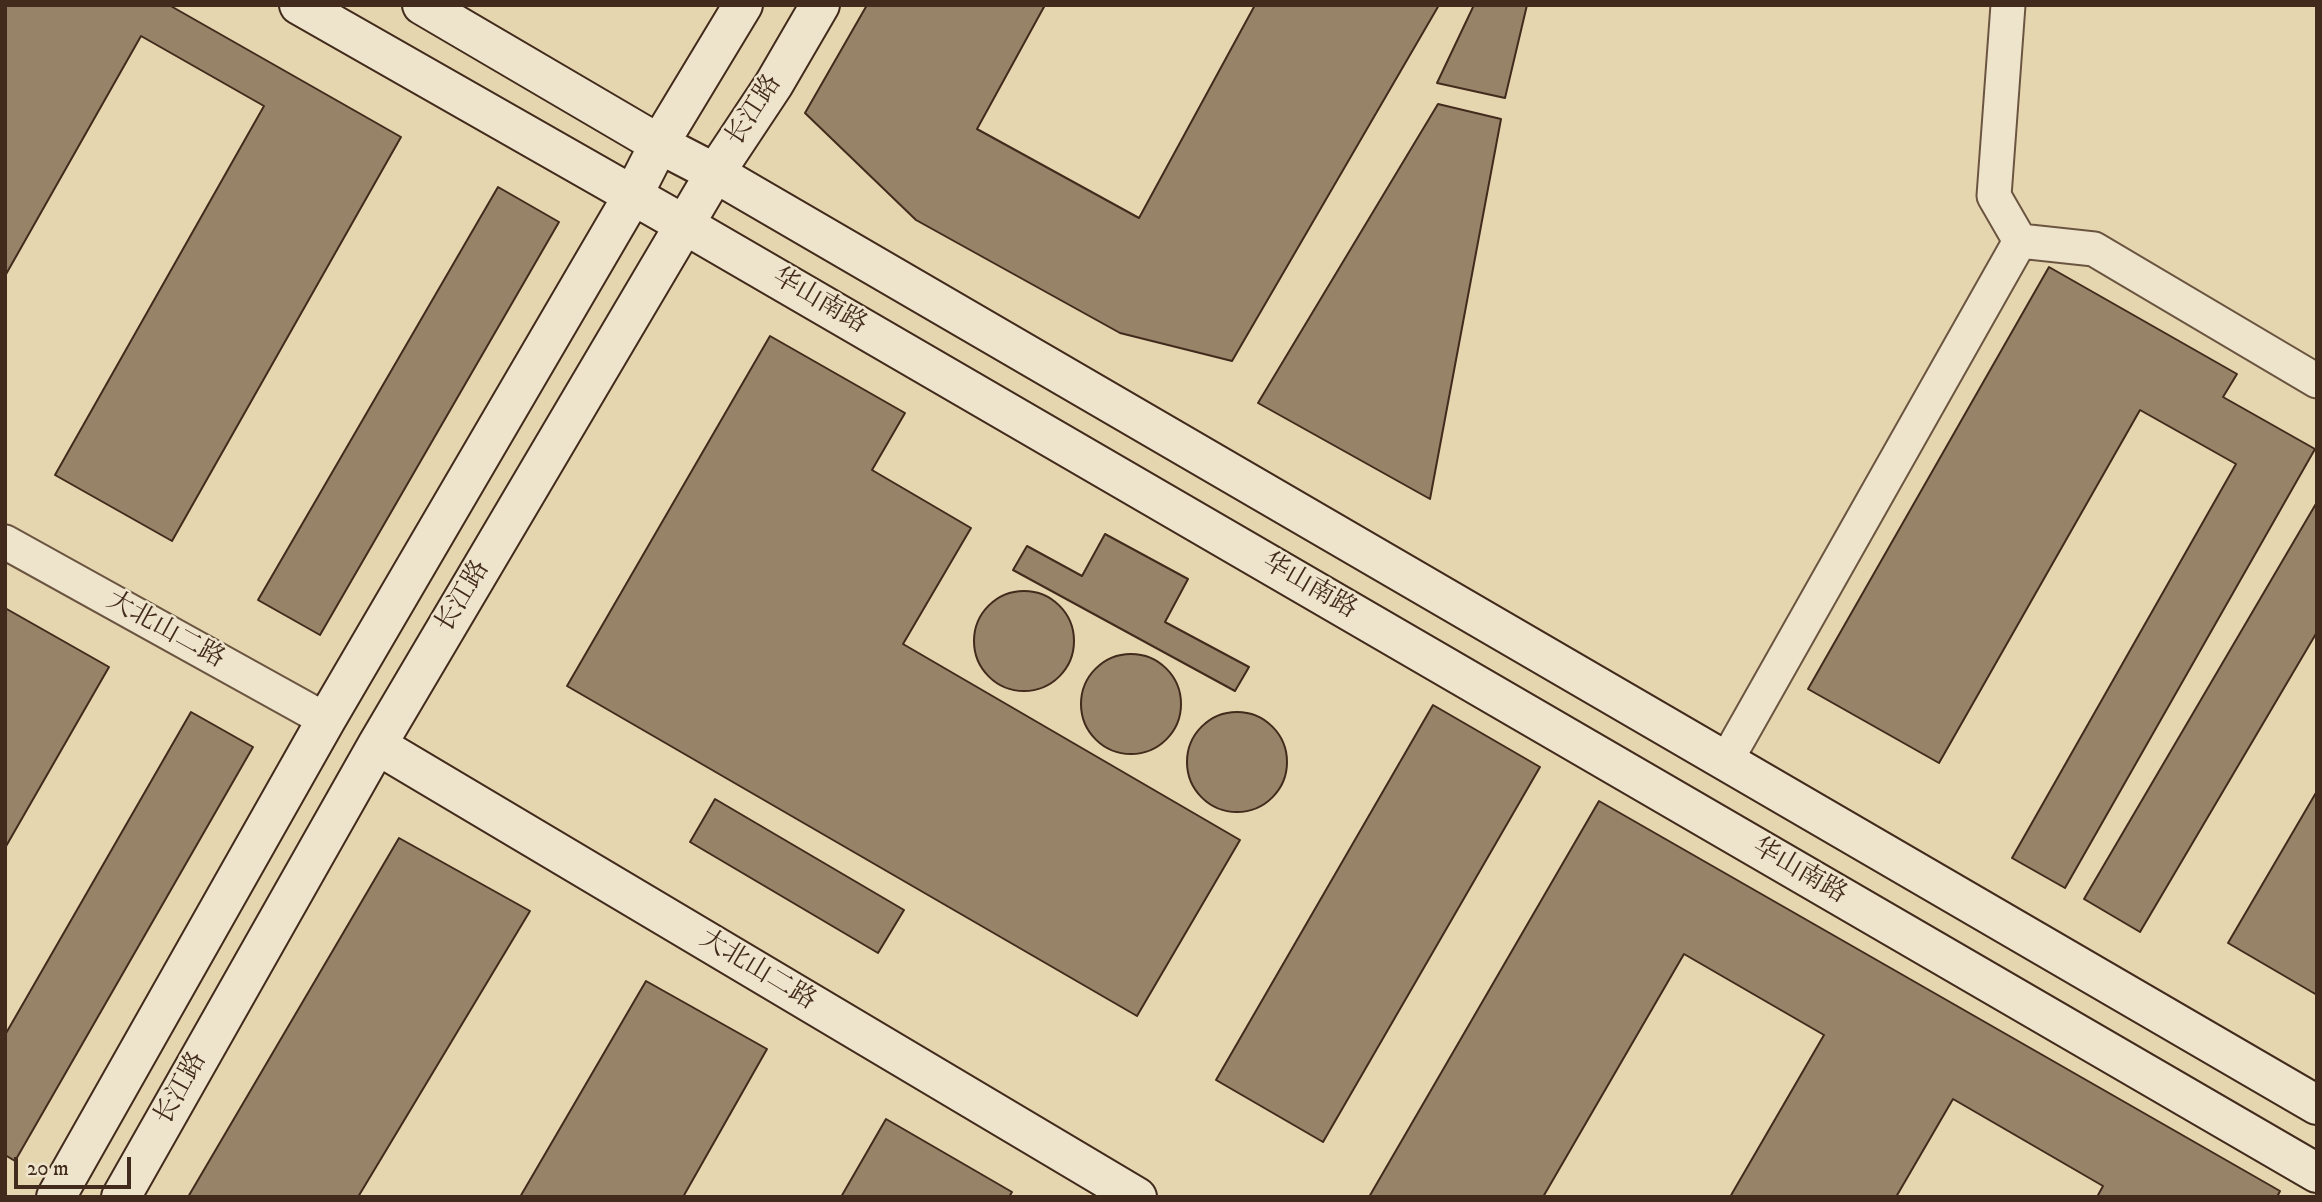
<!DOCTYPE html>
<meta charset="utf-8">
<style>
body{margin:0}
#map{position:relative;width:2322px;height:1202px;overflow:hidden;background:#e5d6af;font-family:"IM FELL DW Pica",serif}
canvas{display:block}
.frame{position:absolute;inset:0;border:7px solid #422a1c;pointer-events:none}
.scale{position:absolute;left:14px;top:1157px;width:117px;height:32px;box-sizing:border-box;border:4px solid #422a1c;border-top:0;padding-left:9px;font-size:21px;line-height:24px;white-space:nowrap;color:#422a1c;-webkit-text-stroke:5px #eee4cb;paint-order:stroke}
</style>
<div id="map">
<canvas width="2322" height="1202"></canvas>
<div class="frame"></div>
<div class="scale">20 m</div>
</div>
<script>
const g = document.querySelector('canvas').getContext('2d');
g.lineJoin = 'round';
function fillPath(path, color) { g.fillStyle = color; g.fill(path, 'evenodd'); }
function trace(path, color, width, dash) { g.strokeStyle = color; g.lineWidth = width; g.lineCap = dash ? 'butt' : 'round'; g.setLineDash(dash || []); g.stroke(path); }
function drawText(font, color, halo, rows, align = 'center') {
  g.font = font + ' "IM FELL DW Pica","Noto Serif SC",serif'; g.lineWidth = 5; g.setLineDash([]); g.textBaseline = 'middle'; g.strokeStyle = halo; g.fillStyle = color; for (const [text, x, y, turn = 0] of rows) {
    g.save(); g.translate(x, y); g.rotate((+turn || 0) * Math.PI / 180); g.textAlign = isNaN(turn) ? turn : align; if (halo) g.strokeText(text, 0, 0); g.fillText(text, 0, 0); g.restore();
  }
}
const building = new Path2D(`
 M5,5H169L401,137L172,541L55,475L264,106L141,36L5,276Z
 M867,5H1045L977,129L1139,218L1255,5H1439L1232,361L1120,333L916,220L805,113Z
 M1474,5H1527L1505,98L1437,83Z
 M1438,104L1501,119L1430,499L1258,403Z
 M498,187L559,222L320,635L258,600Z
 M2049,267L2237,374L2223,397L2315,449L2065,888L2012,858L2236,464L2140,410L1939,763L1808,689Z
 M770,336L905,413L872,470L971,528L903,644L1240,840L1137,1016L567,686Z
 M2317,502V632L2140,932L2084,899Z
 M1105,534L1188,579L1165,622L1249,667L1235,691L1013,570L1027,546L1082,576Z
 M974 641a50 50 0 1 1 100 0a50 50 0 1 1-100 0Z
 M5,608L109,667L5,848Z
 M1081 704a50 50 0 1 1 100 0a50 50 0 1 1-100 0Z
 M1433,705L1540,767L1323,1142L1216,1080Z
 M191,712L253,747L15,1161L5,1155V1035Z
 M1187 762a50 50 0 1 1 100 0a50 50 0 1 1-100 0Z
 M2317,791V995L2228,943Z
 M715,799L904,910L878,953L690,842Z
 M1599,801L2280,1191L2277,1197H2097L2103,1186L1953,1099L1896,1197H1730L1824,1035L1684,954L1543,1197H1369Z
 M399,838L530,911L358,1197H188Z
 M646,981L767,1049L683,1197H520Z
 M886,1119L1012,1192L1009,1197H841Z`);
const street = new Path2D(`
 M2008,5L1994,196L2020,241
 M5,542L326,720
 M1726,761L2020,241L2094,249L2317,381`);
const secondary = new Path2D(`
 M299,5L685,225L2317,1173
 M422,5L659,144L715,173L2317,1105
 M377,745L1137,1197
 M56,1197L326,720L633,195L659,144L743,5
 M121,1197L377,745L715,173L774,84L820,5`);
const streetNames = [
 ["长江路",755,111,-57],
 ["华山南路",819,302,30],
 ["华山南路",1309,587,30],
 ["长江路",464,597,-59],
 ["大北山二路",165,631,29],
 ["华山南路",1799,872,30],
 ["大北山二路",757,971,31],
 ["长江路",182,1089,-61]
];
fillPath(building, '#978368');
trace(building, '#422a1c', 2);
trace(street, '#6b5541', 37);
trace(secondary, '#422a1c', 42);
trace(street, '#eee4cb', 33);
trace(secondary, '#eee4cb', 38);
drawText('26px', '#422a1c', '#eee4cb', streetNames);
</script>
